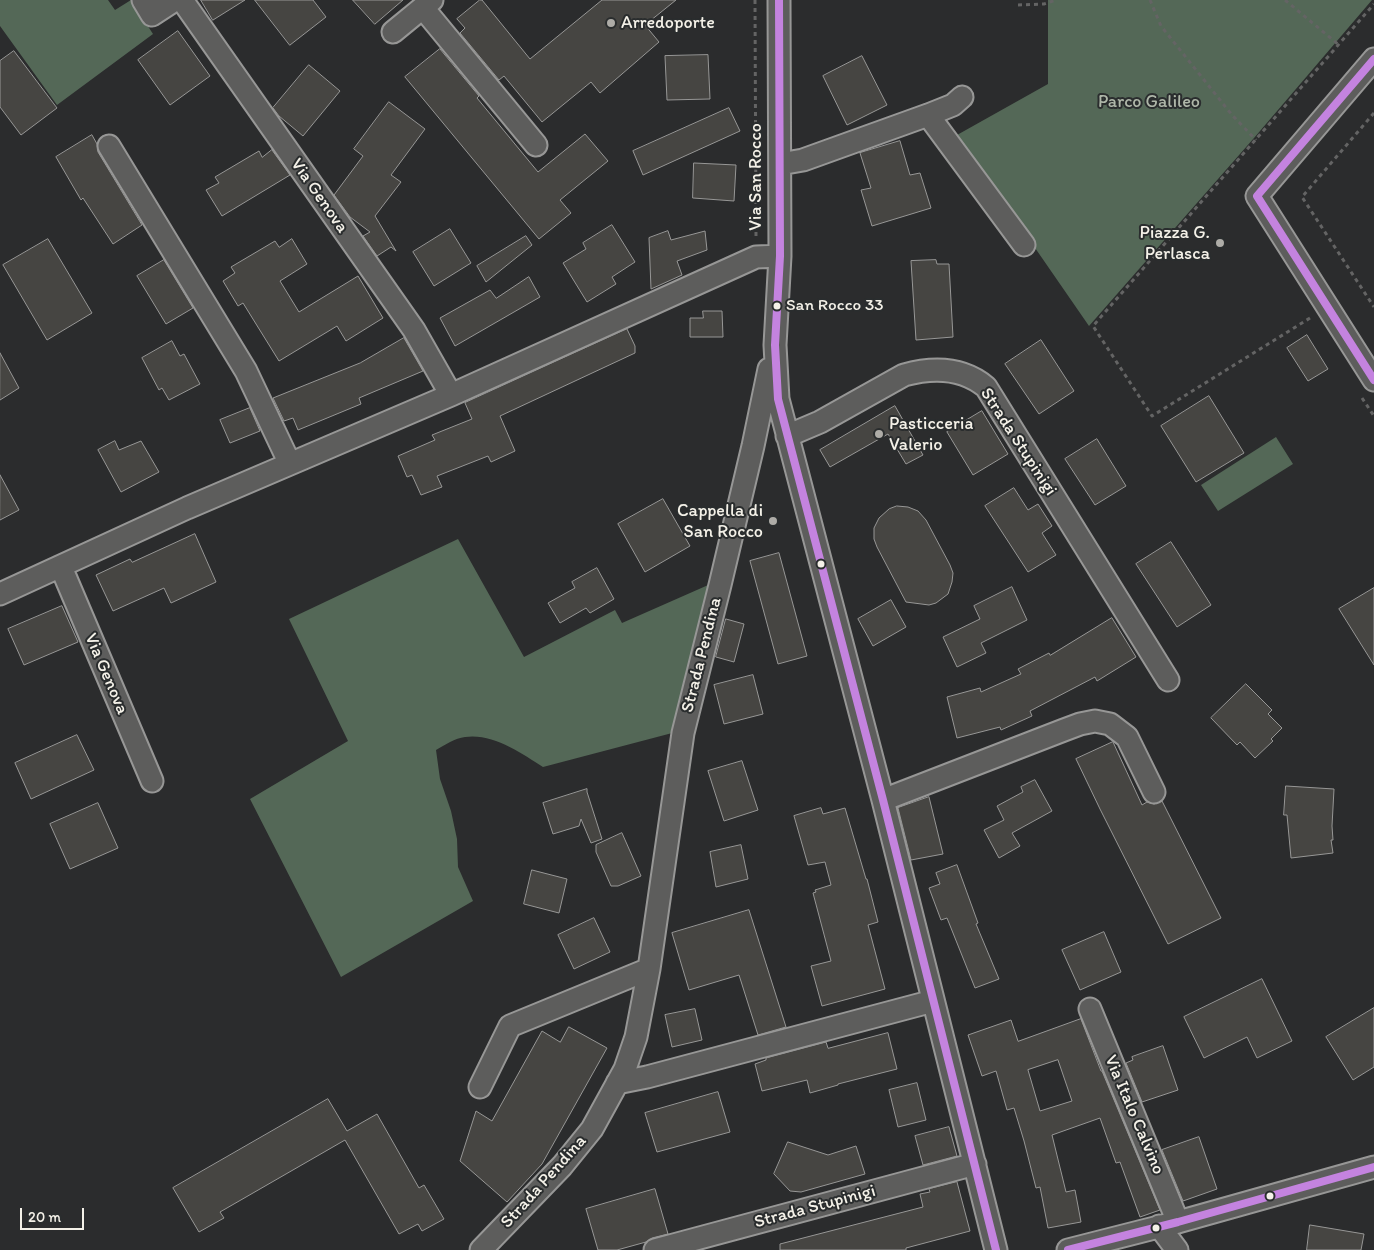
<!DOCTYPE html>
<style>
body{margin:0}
#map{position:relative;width:1374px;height:1250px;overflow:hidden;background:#2b2c2d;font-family:Itim,sans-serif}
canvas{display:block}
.scale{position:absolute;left:20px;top:1208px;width:64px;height:22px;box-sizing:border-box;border:2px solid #f4f1e8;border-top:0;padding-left:6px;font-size:15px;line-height:18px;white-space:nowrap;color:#f4f1e8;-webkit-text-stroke:4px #2a2d2e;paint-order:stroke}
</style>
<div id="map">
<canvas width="1374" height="1250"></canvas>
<div class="scale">20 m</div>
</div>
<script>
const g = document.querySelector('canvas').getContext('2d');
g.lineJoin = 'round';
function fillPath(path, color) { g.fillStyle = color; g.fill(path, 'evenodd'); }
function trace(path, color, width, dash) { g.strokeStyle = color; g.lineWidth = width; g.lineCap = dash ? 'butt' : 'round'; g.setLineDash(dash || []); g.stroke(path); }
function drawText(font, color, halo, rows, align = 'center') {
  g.font = font + ' Itim,sans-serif'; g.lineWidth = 4; g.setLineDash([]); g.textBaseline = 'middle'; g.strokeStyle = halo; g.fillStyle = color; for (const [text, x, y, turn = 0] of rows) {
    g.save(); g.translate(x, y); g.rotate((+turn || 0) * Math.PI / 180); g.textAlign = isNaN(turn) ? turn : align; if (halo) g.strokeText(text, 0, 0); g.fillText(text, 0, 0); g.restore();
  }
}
const green = new Path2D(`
 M0,0H108L115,10L131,0L153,34L57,105L0,26Z
 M1048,0H1372L1254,138L1089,326L957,135L1048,84Z
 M1276,437L1293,464L1218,511L1201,485Z
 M458,539L524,657L615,610L622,623L715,582L676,732L543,767C521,753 493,733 465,737C455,738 445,745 436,750L440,779L451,811L457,839L458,867L473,901L341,977L250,799L348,741L289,619Z`);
const building = new Path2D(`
 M201,0H245L213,20Z
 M255,0H313L326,17L290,45Z
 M353,0H403L375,24Z
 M480,0H482L530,59L602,0H676L645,25L659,42L600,93L591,82L542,122L504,76L499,80L460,33L465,28L457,19Z
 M178,31L210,76L170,105L138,60Z
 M440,49L479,96L477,98L538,172L585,134L608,161L560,200L571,213L539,239L405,77Z
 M14,51L57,108L21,135L0,107V61Z
 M708,55L710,99L667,100L665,56Z
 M862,56L887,105L847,125L823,76Z
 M309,65L340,91L303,136L279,116L273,108Z
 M389,102L425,129L391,175L401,182L375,216L396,251L391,247L377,256L363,236L370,232L350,217L334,195L363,156L354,149Z
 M729,108L740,131L643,175L633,151Z
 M92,135L97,144L98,152L142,225L113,244L83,198L81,200L56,157Z
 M900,141L910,175L920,173L931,208L872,226L861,190L871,188L860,153Z
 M272,150L290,175L222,216L206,190L219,183L215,177L259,151L262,157Z
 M694,163L736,165L734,201L693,198Z
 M612,225L635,262L612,277L616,284L587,302L563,263L586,249L583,243Z
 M450,229L471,263L434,286L413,252Z
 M668,231L671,240L705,231L707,250L677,261L682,275L651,289L649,238Z
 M526,236L532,245L486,282L477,266Z
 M48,239L92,313L47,340L3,265Z
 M292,239L307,264L280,281L299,312L358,276L383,318L346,341L337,326L279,361L243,303L238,306L223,281L235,273L231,267L275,241L279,247Z
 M164,260L193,308L166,324L137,276Z
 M936,260L937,264H949L953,337L916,340L911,261Z
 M529,277L540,297L455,346L440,318L490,290L496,298Z
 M703,311H722L723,337H690V318H703Z
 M627,329L635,346V353L500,416L515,451L491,462L488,456L437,476L442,487L421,495L412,475L407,477L398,456L435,440L432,435L472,419L465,403Z
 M1307,335L1328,369L1308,381L1287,348Z
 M404,338L423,371L359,398L361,404L298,430L293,418L284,421L273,398L360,363Z
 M1041,340L1074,391L1039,414L1005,364Z
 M172,341L180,356L184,354L200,384L169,400L162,388L159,390L142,358Z
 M0,353L19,388L0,400Z
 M1209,396L1244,453L1196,482L1161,426Z
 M895,406L923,455L906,464L888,434L830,467L820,450Z
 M250,408L260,431L230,443L220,420Z
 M982,411L1008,454L973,475L947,432Z
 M1097,439L1126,486L1095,505L1065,459Z
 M115,441L119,450L141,441L159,472L121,492L98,450Z
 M0,475L19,510L0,520Z
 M1014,488L1028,510L1038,504L1052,526L1042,533L1056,555L1028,572L985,506Z
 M663,499L690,546L645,572L618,524Z
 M897,506L908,507L918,511L926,520L950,565L953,573L952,582L948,594L936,603L929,605L906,602L877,547L874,539V528L879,518L889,509Z
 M195,534L216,582L171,603L164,588L113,611L96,575L130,559L132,562Z
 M1171,542L1211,605L1177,627L1136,564Z
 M779,553L807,656L778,664L750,561Z
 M597,568L614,599L590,613L586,608L560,623L548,603L575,588L572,582Z
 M1012,587L1027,620L981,643L986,653L957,667L943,637L980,619L974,606Z
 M1374,588V665L1339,609Z
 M891,600L906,627L873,646L858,619Z
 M62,606L78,642L24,665L8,629Z
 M1112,618L1136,657L1097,681L1095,677L1030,711L1032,716L1001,730L1000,727L957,738L947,697L980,688L981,692L1021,674L1018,669L1049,653L1050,655Z
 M726,619L744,624L734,662L716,657Z
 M753,675L763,714L724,724L714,685Z
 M1246,684L1272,710L1268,714L1282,728L1271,739L1273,741L1255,758L1240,742L1237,745L1211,718Z
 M77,735L94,770L31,799L15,763Z
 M1113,742L1142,805L1147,802L1154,804L1162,801L1221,918L1168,944L1100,809L1076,759Z
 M742,761L758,810L724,821L708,771Z
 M1035,780L1052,811L1012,833L1020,846L999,858L984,830L1004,820L997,806L1023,792L1021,787Z
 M1286,786L1334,789L1332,826L1333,840H1331L1333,853L1291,858L1287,815H1284Z
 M587,789V792L602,839L591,843L581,819L579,826L553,834L543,803Z
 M929,797L943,854L911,860L898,808Z
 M98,803L118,848L70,869L50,824Z
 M821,808L823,814L845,808L866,879H867L878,922L868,925L885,989L822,1006L811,966L831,961L813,893L816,892L815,890L831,885L825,862L808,865L794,816Z
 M622,833L641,876L618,886H611L596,852V845Z
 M741,845L748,879L716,887L710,852Z
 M957,865L978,923L976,924L999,979L975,988L947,918L941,920L929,888L940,884L936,873Z
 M532,870L567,879L559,913L524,904Z
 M749,910L786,1027L758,1035L739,975L689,990L672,933Z
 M594,918L610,952L574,969L558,935Z
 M1104,932L1121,972L1080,990L1062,950Z
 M1262,979L1292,1041L1257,1058L1247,1037L1204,1058L1184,1017Z
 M1374,1008V1067L1353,1080L1326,1037Z
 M695,1009L702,1040L672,1047L665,1015Z
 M1081,1019L1101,1071H1102L1160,1210L1140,1217L1120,1162L1116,1163L1100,1118L1052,1135L1066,1192L1075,1190L1081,1222L1048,1228L1040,1187L1036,1188L1024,1141L1014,1108L1007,1110L996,1071L982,1076L968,1035L1011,1020L1018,1041ZM1058,1060L1072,1101L1040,1111L1028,1070Z
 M569,1027L607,1048L542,1164L507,1202L460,1161L476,1111L492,1121L542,1031L560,1042Z
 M888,1033L897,1069L838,1084V1085L810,1093L807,1080L762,1091L755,1064L766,1060V1058L826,1042L828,1048Z
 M1163,1046L1178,1090L1142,1102L1126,1063L1133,1060L1132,1057Z
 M917,1083L926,1120L898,1127L889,1090Z
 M718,1092L730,1132L657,1152L645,1113Z
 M328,1099L347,1131L377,1114L419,1188L424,1185L444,1219L422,1231L418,1224L399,1234L345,1140L220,1212L224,1218L199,1232L173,1188Z
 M949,1127L957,1156L923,1165L915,1136Z
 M1199,1137L1217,1189L1183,1201L1162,1150Z
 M788,1142L828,1155L856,1146L865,1174L801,1192L790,1191L774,1174Z
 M957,1182L970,1231L906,1248V1250H780V1244L923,1207L920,1194L930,1192L929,1189Z
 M655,1189L668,1234L652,1238L646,1242L617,1250H598L586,1209Z
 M1310,1225L1364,1234L1361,1250H1307Z`);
const path = new Path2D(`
 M755,0L756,238
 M1150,0L1161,26L1232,115L1256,140
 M1285,0L1339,45
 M1018,5L1044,4L1056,0
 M1374,113L1302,197L1374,307
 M1310,318L1152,416L1093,326L1374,4
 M1362,398L1374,416`);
const minor = new Path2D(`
 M143,0L152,15L175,0
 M182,0L414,330L451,395
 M779,0L780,256L775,345L778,399L883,800L996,1250
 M423,8L536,145
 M393,32L432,0
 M1374,59L1257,196L1374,380
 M928,115L1024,245
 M109,146L246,371L290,464
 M780,164L803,160L928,115L953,105L962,97
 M787,436L820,422L904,375C933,367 962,367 986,387L1168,680
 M61,567L152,781
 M0,594L187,508L451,395L756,257L780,256
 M883,800L1064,730L1080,724L1095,721L1110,724L1127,737L1154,792
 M1090,1009L1178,1222
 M617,1083L647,1077L933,1001
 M480,1087L510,1026L649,969
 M1159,1226L1177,1250
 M481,1250L562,1166L592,1129L625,1069L636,1037L649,969L683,733L720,585L753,446L769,369
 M655,1250L975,1164
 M1068,1250L1178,1222L1374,1167`);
const bus1 = new Path2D(`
 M779,0L780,256L775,345L778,399L883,800L996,1250
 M1374,59L1257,196L1374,380
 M1068,1250L1178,1222L1374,1167`);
const markers = [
 [611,23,5,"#aeaca7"],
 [1220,243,5,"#aeaca7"],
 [777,306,4.5,"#f4f1e8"],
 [879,434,5,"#aeaca7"],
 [773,521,5,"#aeaca7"],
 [821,564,4.5,"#f4f1e8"],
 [1270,1196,4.5,"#f4f1e8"],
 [1156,1228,4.5,"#f4f1e8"]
];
const busNames = [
 ["San Rocco 33",786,306]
];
const poiNames = [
 ["Arredoporte",621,23],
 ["Piazza G.",1210,233,"right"],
 ["Perlasca",1210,254,"right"],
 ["Pasticceria",889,424],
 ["Valerio",889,445],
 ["Cappella di",763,511,"right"],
 ["San Rocco",763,532,"right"]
];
const parkNames = [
 ["Parco Galileo",1149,102]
];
const streetNames = [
 ["Via San Rocco",756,177,-90],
 ["Via Genova",319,196,55],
 ["Strada Stupinigi",1018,442,57],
 ["Strada Pendina",702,655,-76],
 ["Via Genova",106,674,67],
 ["Via Italo Calvino",1134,1115,67],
 ["Strada Pendina",544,1182,-48],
 ["Strada Stupinigi",815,1207,-15]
];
fillPath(green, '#546857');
fillPath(building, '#464542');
trace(building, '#979796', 1);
trace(minor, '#979796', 25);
trace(path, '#646464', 3, [4, 4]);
trace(minor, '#5d5d5c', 21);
trace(bus1, '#c483df', 8);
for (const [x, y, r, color] of markers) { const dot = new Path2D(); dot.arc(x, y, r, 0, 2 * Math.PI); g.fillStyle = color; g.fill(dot); trace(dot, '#2a2d2e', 2); }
drawText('17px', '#f4f1e8', '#2a2d2e', busNames, 'left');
drawText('18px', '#f4f1e8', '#2a2d2e', poiNames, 'left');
drawText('18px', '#afb7a9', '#2a2d2e', parkNames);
drawText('18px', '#f4f1e8', '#2a2d2e', streetNames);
</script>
